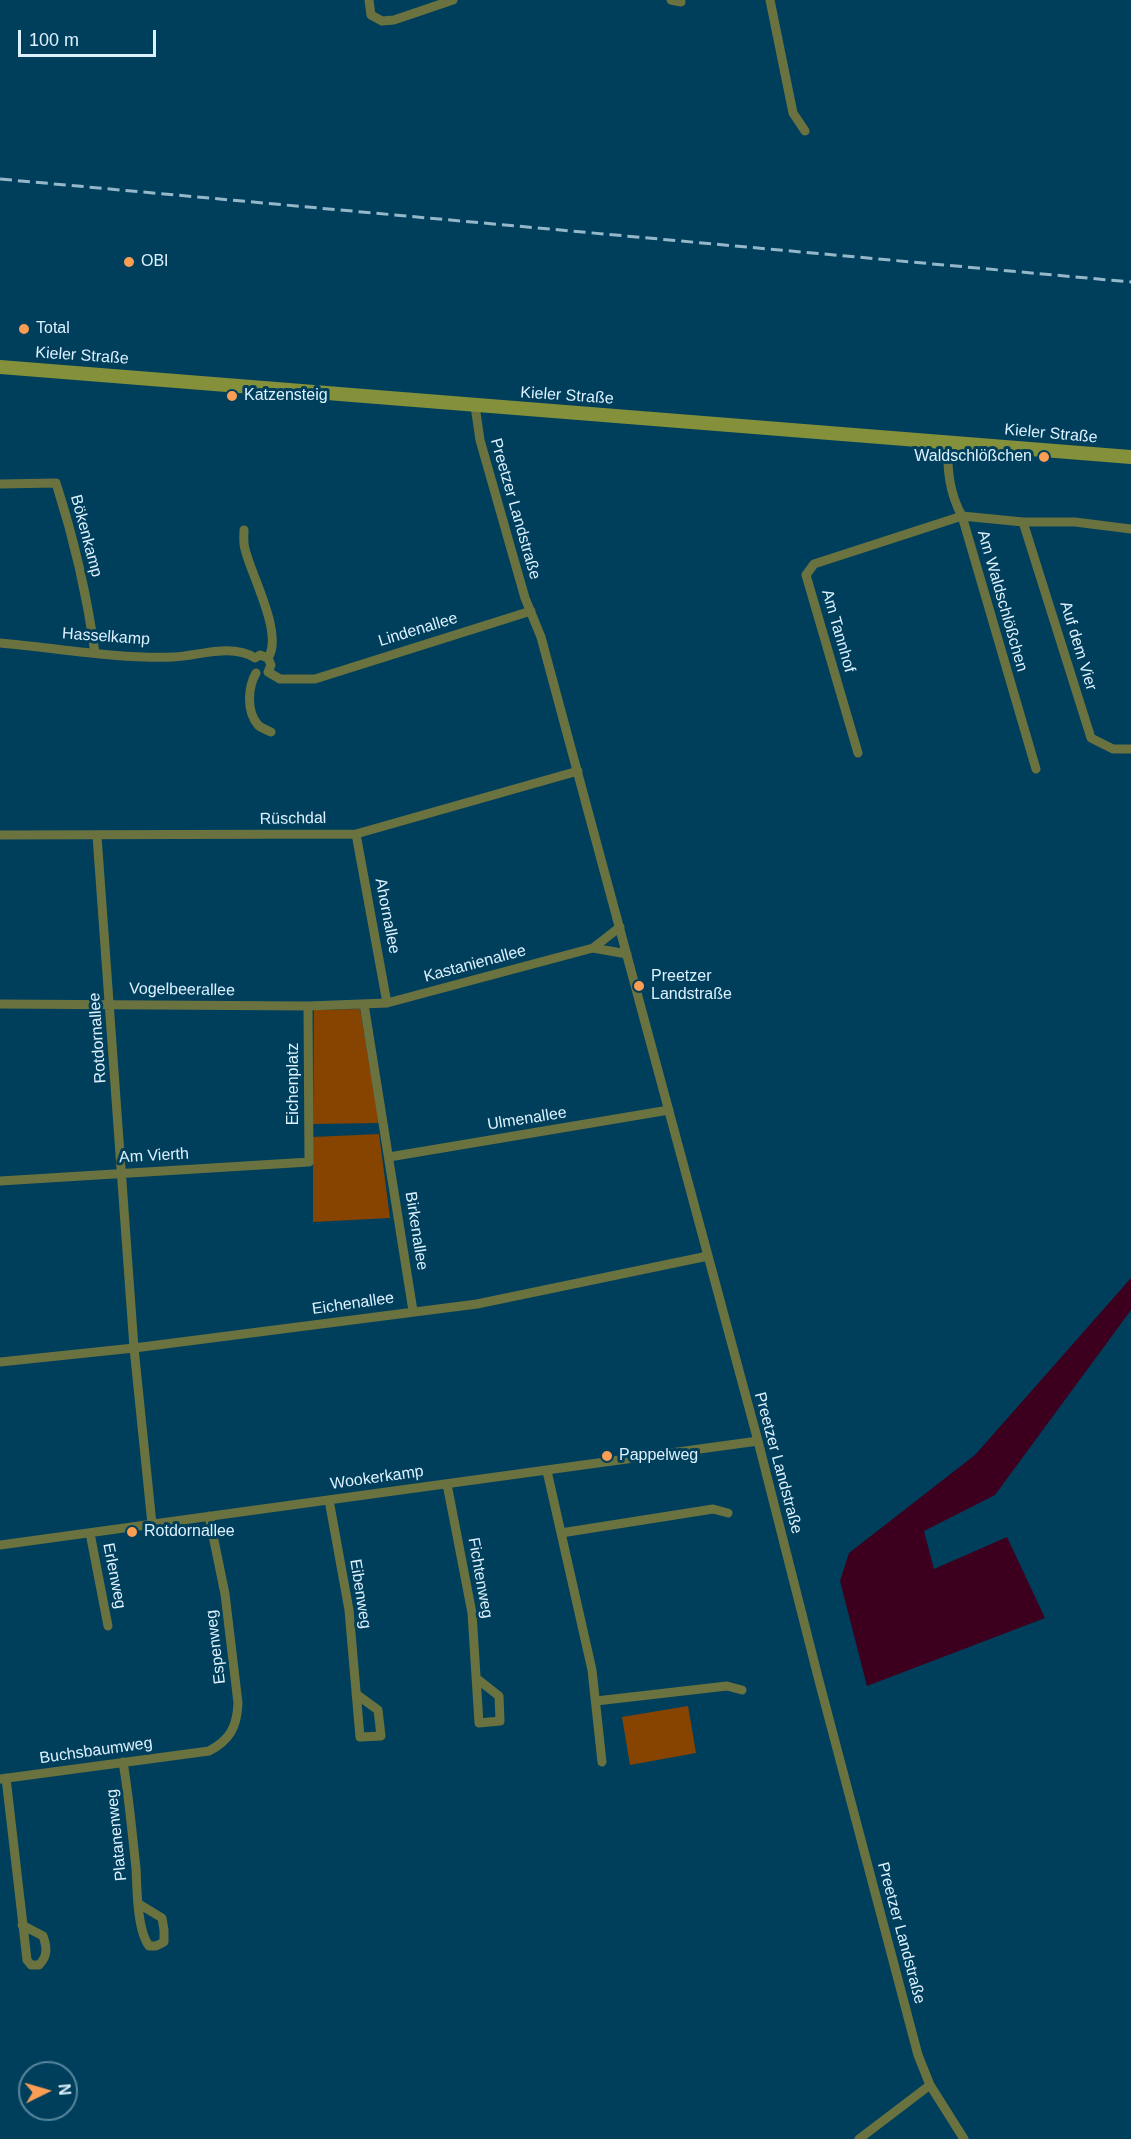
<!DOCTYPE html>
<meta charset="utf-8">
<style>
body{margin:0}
#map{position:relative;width:1131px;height:2139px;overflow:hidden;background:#003f5c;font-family:Arial,sans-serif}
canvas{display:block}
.north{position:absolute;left:18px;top:2061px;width:60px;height:60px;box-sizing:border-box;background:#003f5c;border:2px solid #58869d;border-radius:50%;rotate:85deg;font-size:16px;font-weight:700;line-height:24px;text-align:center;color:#dcf1ff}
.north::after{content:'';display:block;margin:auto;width:21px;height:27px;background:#fc9d54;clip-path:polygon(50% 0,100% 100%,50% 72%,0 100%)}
.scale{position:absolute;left:18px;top:30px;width:138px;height:27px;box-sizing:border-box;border:3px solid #dcf1ff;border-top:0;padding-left:8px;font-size:18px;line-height:21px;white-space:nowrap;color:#dcf1ff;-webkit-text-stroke:4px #003f5c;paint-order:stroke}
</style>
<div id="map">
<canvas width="1131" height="2139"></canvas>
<div class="north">N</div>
<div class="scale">100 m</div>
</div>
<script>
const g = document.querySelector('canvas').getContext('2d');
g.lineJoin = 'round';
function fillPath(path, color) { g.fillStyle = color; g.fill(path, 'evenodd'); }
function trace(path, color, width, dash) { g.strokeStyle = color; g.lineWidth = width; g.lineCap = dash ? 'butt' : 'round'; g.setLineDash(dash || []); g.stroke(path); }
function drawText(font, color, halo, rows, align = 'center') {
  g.font = font + ' Arial,sans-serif'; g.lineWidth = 6; g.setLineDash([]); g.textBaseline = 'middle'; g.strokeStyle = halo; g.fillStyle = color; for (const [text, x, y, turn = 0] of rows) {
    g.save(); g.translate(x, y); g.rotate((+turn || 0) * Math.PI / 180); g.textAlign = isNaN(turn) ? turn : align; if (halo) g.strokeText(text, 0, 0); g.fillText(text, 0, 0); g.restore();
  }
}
const green = new Path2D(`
 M360,1009L379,1123L313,1124L314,1010Z
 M379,1134L390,1218L313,1222V1137Z
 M688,1706L696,1753L630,1765L622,1717Z`);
const water = new Path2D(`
 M1131,1278V1310L995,1495L924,1531L934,1569L1007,1537L1045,1618L867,1686L840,1581L849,1553L975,1455Z`);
const street = new Path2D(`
 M369,0L371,15L382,21L394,20L453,0
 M671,0L681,2
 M770,0L793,113L805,131
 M475,406L480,440L525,598L541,637L758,1441L818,1677L918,2055L930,2085L964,2139
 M948,442C947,468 949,493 962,516L1036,769
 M0,484L56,483C74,539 87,595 95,653
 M1023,522L1091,738L1113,749H1131
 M244,530C244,537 243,543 245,549C251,575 284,634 268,658L271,665L268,672
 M0,643C57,648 116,659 174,657C198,656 232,643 255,658L260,655L268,658
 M268,672L280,679H315L531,611
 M256,673C248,687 246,711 258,725C261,728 267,730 271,732
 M858,753L806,575L814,564L962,516L1023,522H1075L1131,529
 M356,834L387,1003
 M0,835L356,834L578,771
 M97,836L134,1348L152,1524
 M593,948L627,954
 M0,1004L308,1006L387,1003L593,948L620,927
 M364,1004L413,1311
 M389,1157L669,1110
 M0,1181L309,1162L308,1006
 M0,1362L134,1348L477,1304L708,1256
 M547,1471L592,1670L602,1762
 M447,1484L472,1613L479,1723L500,1721L499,1696L476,1678
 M329,1500L349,1610L360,1737L381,1736L378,1710L356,1694
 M90,1533L108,1626
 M561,1533L713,1509L728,1513
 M0,1545L758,1441
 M596,1701L727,1686L742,1690
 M123,1762C129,1797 132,1833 136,1868C137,1889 137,1930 149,1946H156L164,1942V1930L162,1918L139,1904
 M6,1778L27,1960L31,1965H39C48,1956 47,1947 43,1936L22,1925
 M0,1779L209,1751C230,1740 237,1727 238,1703L225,1594L209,1516
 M859,2139L930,2085`);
const secondary = new Path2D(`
 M0,367L1131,457`);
const rail = new Path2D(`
 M0,179L1131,282`);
const markers = [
 [129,262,6,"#fc9d54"],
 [24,329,6,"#fc9d54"],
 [232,396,6,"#fc9d54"],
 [1044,457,6,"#fc9d54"],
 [639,986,6,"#fc9d54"],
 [607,1456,6,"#fc9d54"],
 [132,1532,6,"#fc9d54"]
];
const poiNames = [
 ["OBI",141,262],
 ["Total",36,329],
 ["Katzensteig",244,396],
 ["Waldschlößchen",1032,457,"right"],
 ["Preetzer",651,977],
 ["Landstraße",651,995],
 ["Pappelweg",619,1456],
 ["Rotdornallee",144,1532]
];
const streetNames = [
 ["Kieler Straße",82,356,4],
 ["Kieler Straße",567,396,4],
 ["Kieler Straße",1051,434,5],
 ["Preetzer Landstraße",515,509,74],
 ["Bökenkamp",86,536,75],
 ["Am Waldschlößchen",1002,601,74],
 ["Lindenallee",418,630,-17],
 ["Am Tannhof",838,631,74],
 ["Hasselkamp",106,637,4],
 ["Auf dem Vier",1078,646,73],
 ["Rüschdal",293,819,-1],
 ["Ahornallee",387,916,79],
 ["Kastanienallee",475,964,-15],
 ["Vogelbeerallee",182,990,1],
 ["Rotdornallee",98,1038,-94],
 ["Eichenplatz",294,1084,-90],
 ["Ulmenallee",527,1119,-9],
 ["Am Vierth",154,1156,-3],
 ["Birkenallee",416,1231,81],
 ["Eichenallee",353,1304,-8],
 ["Preetzer Landstraße",778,1463,75],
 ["Wookerkamp",377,1478,-8],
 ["Erlenweg",114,1576,79],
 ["Fichtenweg",480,1578,80],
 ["Eibenweg",360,1594,81],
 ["Espenweg",216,1647,-97],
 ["Buchsbaumweg",96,1751,-8],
 ["Platanenweg",117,1835,-96],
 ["Preetzer Landstraße",901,1933,75]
];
fillPath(green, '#864400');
fillPath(water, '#3c001e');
trace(street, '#6a723f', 9);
trace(secondary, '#85903a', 14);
trace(rail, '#95b7ca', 3, [12, 6]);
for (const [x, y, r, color] of markers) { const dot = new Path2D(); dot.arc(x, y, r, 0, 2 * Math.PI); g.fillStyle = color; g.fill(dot); trace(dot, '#003f5c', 2); }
drawText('16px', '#dcf1ff', '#003f5c', poiNames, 'left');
drawText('16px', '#dcf1ff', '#003f5c', streetNames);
</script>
